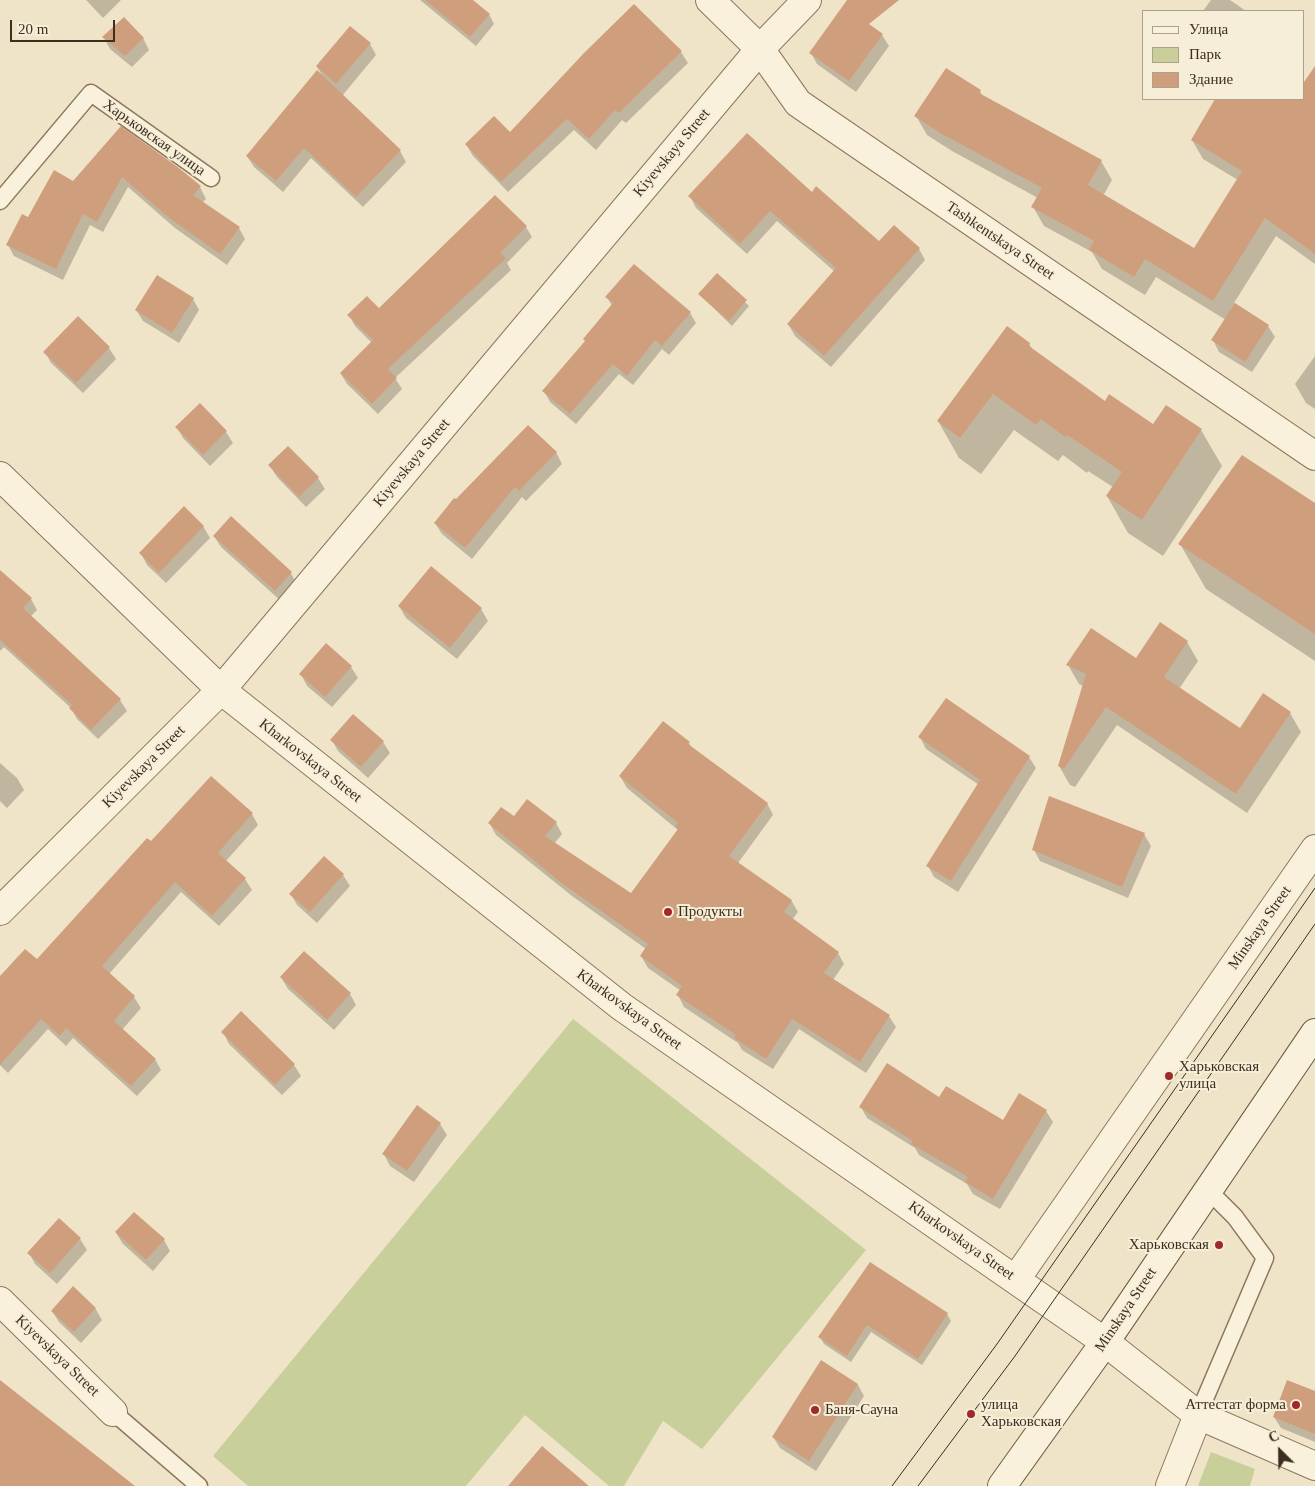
<!DOCTYPE html>
<meta charset="utf-8">
<style>
body{margin:0}
#map{position:relative;width:1315px;height:1486px;overflow:hidden;background:#f0e4c8;font-family:"Times New Roman",serif}
canvas{display:block}
.legend{position:absolute;left:1142px;top:10px;width:162px;height:90px;box-sizing:border-box;background:#f7eed8;border:1px solid #ada18e;margin:0;padding:6px 9px;list-style:none;font-size:15px;color:#3d2e20}
.legend li{display:flex;align-items:center;gap:10px;height:25px}
.legend b{width:25px;border:1px solid #ada18e}
.north{position:absolute;left:1255px;top:1426px;width:50px;height:50px;-webkit-text-stroke:4px #f7eed8;paint-order:stroke;rotate:337deg;font-size:14px;font-weight:700;line-height:20px;text-align:center;color:#3d2e20}
.north::after{content:'';display:block;margin:auto;width:18px;height:22px;background:#3d2e20;clip-path:polygon(50% 0,100% 100%,50% 72%,0 100%)}
.scale{position:absolute;left:10px;top:20px;width:105px;height:22px;box-sizing:border-box;border:2px solid #3d2e20;border-top:0;padding-left:6px;font-size:15px;line-height:18px;white-space:nowrap;color:#3d2e20;-webkit-text-stroke:4px #f7eed8;paint-order:stroke}
</style>
<div id="map">
<canvas width="1315" height="1486"></canvas>
<ul class="legend">
<li><b style="height:6px;background:#faf1dc"></b>Улица</li>
<li><b style="height:14px;background:#c9cf9b"></b>Парк</li>
<li><b style="height:14px;background:#cf9f7d"></b>Здание</li>
</ul>
<div class="north">С</div>
<div class="scale">20 m</div>
</div>
<script>
const g = document.querySelector('canvas').getContext('2d');
g.lineJoin = 'round';
function fillPath(path, color) { g.fillStyle = color; g.fill(path, 'evenodd'); }
function trace(path, color, width, dash) { g.strokeStyle = color; g.lineWidth = width; g.lineCap = dash ? 'butt' : 'round'; g.setLineDash(dash || []); g.stroke(path); }
function drawText(font, color, halo, rows, align = 'center') {
  g.font = font + ' "Times New Roman",serif'; g.lineWidth = 4; g.setLineDash([]); g.textBaseline = 'middle'; g.strokeStyle = halo; g.fillStyle = color; for (const [text, x, y, turn = 0] of rows) {
    g.save(); g.translate(x, y); g.rotate((+turn || 0) * Math.PI / 180); g.textAlign = isNaN(turn) ? turn : align; if (halo) g.strokeText(text, 0, 0); g.fillText(text, 0, 0); g.restore();
  }
}
const green = new Path2D(`
 M573,1019L866,1250L702,1449L663,1421L624,1486H609L525,1415L466,1486H248L213,1456Z
 M1211,1452L1255,1469L1250,1486H1198Z`);
const shadow = new Path2D(`
 M86,0H121L103,18Z
 M420,0H471L489,14L494,24L476,46Z
 M1211,0H1230L1246,11H1203Z
 M882,35L889,46L856,92L817,64L811,53Z
 M104,38H143L149,50L132,67L110,49Z
 M370,44L376,55L342,96L400,151L406,162L363,207L311,158L283,192L254,167L247,156L322,75L317,67Z
 M681,52L688,63L626,123L622,120L596,150L574,130L508,192L473,156L466,144L510,134Z
 M1315,69V264L1276,236L1234,303L1268,326L1275,337L1252,372L1219,352L1213,340L1226,320L1156,277L1145,295L1102,269L1092,252L1044,226L1033,207L1038,198L952,151L927,135L916,116L980,91L983,97L1101,161L1112,180L1103,196L1194,250L1238,180L1203,159L1192,140L1217,99H1304V84Z
 M121,128L200,187L206,199L202,203L239,228L245,239L227,265L175,228L128,187L103,232L90,225L63,280L14,256L8,245L29,219L73,182Z
 M812,193L879,243L919,249L925,260L831,367L795,336L788,324L835,272L777,221L747,254L696,208L690,196Z
 M526,227L532,237L507,263L511,270L395,378L402,389L378,414L347,384L341,374L372,343L355,326L349,315L379,310Z
 M717,275L749,306L732,326L700,295Z
 M607,297L690,313L696,323L669,355L662,349L633,385L619,374L576,424L550,402L544,391L586,342L612,306Z
 M193,299L199,310L179,343L143,321L136,310Z
 M1029,344L1033,350L1105,403L1154,426L1201,430L1222,466L1163,556L1128,533L1107,496L1113,487L1088,471L1087,473L1063,455L1058,461L1014,430L981,474L959,458L938,421Z
 M109,348L116,359L83,393L51,363L45,352Z
 M1315,356V409L1306,403L1295,384Z
 M200,405L226,432L233,443L210,466L183,438L177,427Z
 M288,448L318,478L325,489L306,507L277,477L270,466Z
 M556,452L562,464L526,501L522,497L472,559L442,534L435,523L456,501Z
 M1315,505V661L1206,589L1180,544Z
 M231,518L291,573L297,585L282,602L221,547L214,536Z
 M203,526L210,538L166,583L147,565L141,553Z
 M431,568L481,609L488,621L457,659L406,618L399,606Z
 M0,571L31,599L37,610L30,617L120,700L127,711L98,739L77,719L71,708L4,647L0,651Z
 M1187,642L1198,661L1179,689L1240,730L1290,713L1301,732L1247,813L1117,725L1075,787L1070,785L1059,766L1083,686L1079,684L1068,665L1136,660Z
 M351,667L358,678L332,707L307,686L301,674Z
 M920,737L1029,757L1036,768L958,892L934,877L928,866L979,785L926,749Z
 M332,740L383,742L390,753L368,778L338,751Z
 M689,743L692,749L767,803L773,815L738,863L791,900L798,912L792,920L838,953L844,964L833,980L889,1016L896,1027L866,1073L799,1029L773,1069L742,1050L738,1043L684,1007L678,995L681,991L648,968L641,956L646,949L572,896L496,835L490,824L514,817L556,823L562,834L554,844L631,895L678,830L627,788L620,776Z
 M0,763L17,778L24,790L7,808L0,801Z
 M252,814L258,825L226,861L245,879L252,890L219,926L181,892L109,974L134,997L141,1008L122,1030L155,1059L161,1070L137,1096L73,1038L66,1046L48,1029L8,1073L0,1065V978L37,961L151,843Z
 M1144,834L1151,846L1128,898L1040,861L1034,850Z
 M324,857L343,875L350,886L317,923L297,905L291,894Z
 M281,977L350,994L356,1005L334,1030L288,989Z
 M241,1013L294,1065L301,1076L282,1095L229,1044L223,1032Z
 M940,1099L1003,1121L1046,1111L1053,1122L1000,1209L973,1194L967,1184L919,1155L915,1148L867,1118L861,1107Z
 M440,1124L447,1135L414,1182L390,1166L384,1154Z
 M59,1220L80,1239L87,1250L57,1284L35,1264L29,1253Z
 M116,1233L164,1240L170,1251L153,1271L123,1244Z
 M870,1263L947,1314L951,1321L922,1365L871,1332L851,1362L824,1344L820,1337Z
 M95,1308L102,1320L81,1343L59,1322L52,1311Z
 M821,1362L858,1385L864,1396L816,1471L780,1448L773,1437Z
 M1315,1393V1442L1281,1428L1274,1417Z`);
const building = new Path2D(`
 M425,0H473L490,14L470,37Z
 M847,0H899L869,24L883,34L849,81L809,53Z
 M634,4L682,51L619,113L615,110L589,139L567,119L501,182L465,144L494,116L510,132L584,53Z
 M124,17L144,38L125,56L102,37Z
 M350,26L371,43L336,84L316,66Z
 M1315,66V254L1265,218L1213,301L1145,259L1134,277L1089,250L1094,241L1031,207L1042,188L940,133L914,116L946,68L981,90L979,93L1102,160L1088,185L1194,248L1242,171L1191,140L1215,99H1304V82Z
 M317,70L401,150L356,197L304,148L276,181L246,156Z
 M121,126L179,168L201,186L193,195L240,227L220,254L168,217L122,177L97,222L83,214L56,269L6,245L22,214L28,217L54,170L73,181Z
 M747,133L812,192L816,186L879,241L894,225L920,248L824,356L787,324L836,268L770,211L740,244L688,196Z
 M495,195L527,226L500,253L506,258L388,369L397,378L372,404L340,373L373,340L347,315L367,296L379,308Z
 M634,264L691,312L662,346L655,340L627,376L613,364L570,414L542,391L585,341L583,339L613,303L605,297Z
 M717,273L747,300L729,321L698,294Z
 M157,275L194,298L172,333L135,310Z
 M1235,303L1269,325L1245,362L1211,340Z
 M78,316L110,347L76,383L43,352Z
 M1007,326L1030,343L1029,346L1105,401L1109,394L1153,424L1166,405L1202,429L1142,520L1106,496L1122,472L1067,435L1065,437L1041,419L1036,425L993,394L960,438L937,421Z
 M200,403L227,431L203,455L175,427Z
 M528,425L557,452L519,491L515,487L465,548L434,523L454,498L456,499Z
 M288,446L319,477L299,497L268,465Z
 M1242,455L1315,503V634L1178,544Z
 M184,506L204,526L159,573L139,553Z
 M231,516L292,572L275,591L213,536Z
 M431,566L482,608L450,648L398,606Z
 M0,570L32,598L23,608L121,699L91,730L69,708L72,705L0,640Z
 M1160,622L1188,641L1164,677L1240,728L1263,693L1291,712L1236,794L1106,707L1064,769L1058,766L1086,674L1066,665L1091,628L1136,658Z
 M326,643L352,666L325,697L299,674Z
 M946,698L1030,756L951,881L926,866L980,780L918,737Z
 M353,714L384,741L361,767L330,740Z
 M663,721L690,742L688,744L768,803L729,856L792,900L784,912L839,952L824,973L890,1015L860,1062L792,1019L766,1059L734,1038L736,1035L676,995L682,986L640,956L648,944L564,885L488,823L501,807L514,816L527,799L557,822L545,836L631,893L678,829L675,827L678,823L619,776Z
 M211,776L253,813L218,853L246,878L212,916L175,882L102,966L135,996L114,1021L156,1059L131,1086L66,1028L60,1036L41,1019L0,1065V976L25,949L37,959L147,838L151,841Z
 M1049,796L1145,833L1122,887L1032,850Z
 M324,856L344,874L310,912L289,894Z
 M304,951L351,993L327,1020L280,977Z
 M241,1011L295,1064L275,1085L221,1032Z
 M887,1063L939,1097L946,1086L1003,1120L1019,1093L1047,1110L993,1199L965,1182L968,1177L911,1144L913,1141L859,1107Z
 M417,1105L441,1123L407,1171L382,1154Z
 M134,1212L165,1239L146,1260L115,1232Z
 M59,1218L81,1238L50,1273L27,1253Z
 M870,1262L948,1313L918,1359L867,1325L847,1356L818,1337Z
 M73,1286L96,1308L74,1332L51,1311Z
 M821,1360L858,1384L809,1461L772,1437Z
 M0,1380L135,1486H0Z
 M1287,1380L1315,1391V1434L1273,1417Z
 M542,1446L589,1486H508Z`);
const service = new Path2D(`
 M0,201L91,93L211,178
 M113,1412L199,1486
 M1198,1415L1265,1258L1235,1217L1208,1190`);
const minor = new Path2D(`
 M710,0L760,49L798,103L1315,456
 M0,911L221,690L760,49L807,0
 M1016,1279L1315,849
 M0,1301L113,1412
 M1105,1342L1198,1415L1315,1466
 M1170,1486L1198,1415`);
const tertiary = new Path2D(`
 M0,476L221,690L622,1007L1105,1342`);
const secondary = new Path2D(`
 M1002,1486L1105,1342L1315,1033`);
const tram = new Path2D(`
 M892,1486L997,1344L1315,888
 M918,1486L1015,1356L1315,924`);
const markers = [
 [668,912,5,"#9e2a2b"],
 [1169,1076,5,"#9e2a2b"],
 [1219,1245,5,"#9e2a2b"],
 [1296,1405,5,"#9e2a2b"],
 [815,1410,5,"#9e2a2b"],
 [971,1414,5,"#9e2a2b"]
];
const streetNames = [
 ["Харьковская улица",154,138,35],
 ["Kiyevskaya Street",672,153,-50],
 ["Tashkentskaya Street",1000,241,34],
 ["Kiyevskaya Street",412,463,-50],
 ["Kharkovskaya Street",310,761,38],
 ["Kiyevskaya Street",144,767,-45],
 ["Minskaya Street",1260,928,-55],
 ["Kharkovskaya Street",629,1010,36],
 ["Kharkovskaya Street",961,1241,35],
 ["Minskaya Street",1126,1310,-56],
 ["Kiyevskaya Street",57,1356,44]
];
const poiNames = [
 ["Продукты",678,912],
 ["Харьковская",1179,1067],
 ["улица",1179,1084],
 ["Харьковская",1209,1245,"right"],
 ["улица",981,1405],
 ["Харьковская",981,1422],
 ["Аттестат форма",1286,1405,"right"],
 ["Баня-Сауна",825,1410]
];
fillPath(green, '#c9cf9b');
fillPath(shadow, '#0003');
fillPath(building, '#cf9f7d');
trace(service, '#8d765c', 19);
trace(minor, '#8d765c', 30);
trace(tertiary, '#8d765c', 30);
trace(secondary, '#6f573f', 30);
trace(service, '#faf1dc', 16);
trace(minor, '#faf1dc', 28);
trace(tertiary, '#faf1dc', 28);
trace(secondary, '#faf1dc', 28);
trace(tram, '#3d2e20', 1);
for (const [x, y, r, color] of markers) { const dot = new Path2D(); dot.arc(x, y, r, 0, 2 * Math.PI); g.fillStyle = color; g.fill(dot); trace(dot, '#f7eed8', 2); }
drawText('15px', '#3d2e20', '#f7eed8', streetNames);
drawText('15px', '#3d2e20', '#f7eed8', poiNames, 'left');
</script>
